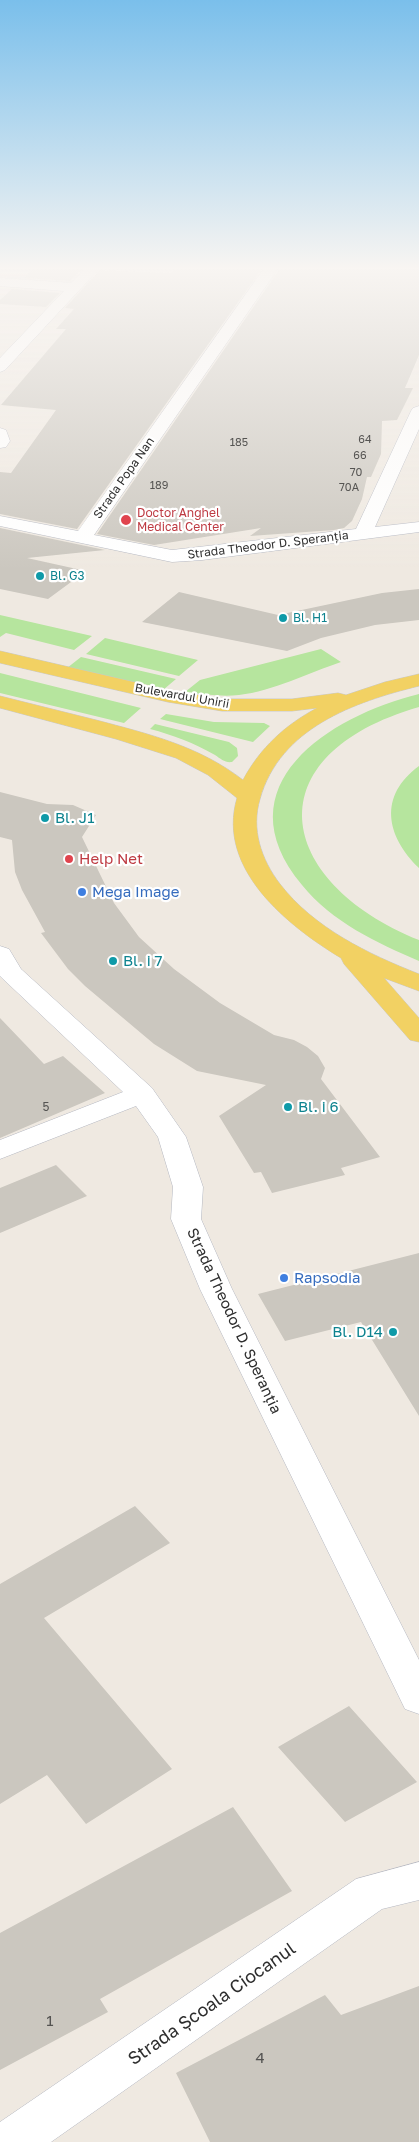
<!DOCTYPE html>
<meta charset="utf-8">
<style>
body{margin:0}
canvas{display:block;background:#efe9e1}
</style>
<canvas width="419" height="2142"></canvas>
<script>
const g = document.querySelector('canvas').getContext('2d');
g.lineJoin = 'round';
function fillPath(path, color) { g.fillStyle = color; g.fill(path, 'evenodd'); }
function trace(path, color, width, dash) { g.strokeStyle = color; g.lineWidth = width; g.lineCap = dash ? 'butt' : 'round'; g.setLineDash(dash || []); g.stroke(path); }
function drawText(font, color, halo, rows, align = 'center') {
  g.font = font + ' "Golos Text",sans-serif'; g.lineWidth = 4.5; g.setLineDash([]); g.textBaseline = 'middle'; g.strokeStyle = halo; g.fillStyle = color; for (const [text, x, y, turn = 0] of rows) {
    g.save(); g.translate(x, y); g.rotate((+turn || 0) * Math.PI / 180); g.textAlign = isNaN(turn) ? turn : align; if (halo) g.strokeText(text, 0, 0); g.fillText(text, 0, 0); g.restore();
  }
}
const green = new Path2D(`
 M0,615L92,636L74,650L6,633L0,637Z
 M105,638L198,660L179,676L86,654Z
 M321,649L341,662C308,673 273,691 239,695C221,697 203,694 185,692L200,680Z
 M81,657L176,679L163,690L67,668Z
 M0,673L141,708L124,723L0,693Z
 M419,694V707C253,755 274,881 419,940V961C377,943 332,922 302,885C220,786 329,716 419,694Z
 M166,714L214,722L264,723L270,726L253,742L160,719Z
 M155,724L229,742L237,748L238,756L232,762C225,763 221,759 215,755C194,743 173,735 150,729Z
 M419,766V868C386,836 378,796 419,766Z`);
const building = new Path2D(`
 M32,270H81L70,281L24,278Z
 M100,270L171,273L174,270H261L77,529L0,514V472L11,473L56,410L1,405L66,329H56L74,309L65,308Z
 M279,270H419V355L405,388H413L397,420L382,421L381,454L371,477H367L362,499L352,521L344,528L334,530L250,536L261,528L154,545L97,534Z
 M12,289L60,293L46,307L0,304V300Z
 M0,528L105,550L27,558L86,571L48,599L0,589Z
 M419,589V620L375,625L321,638L287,651L142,622L179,592L278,615L382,593Z
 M0,792L47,804L73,805L96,815L82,837L114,903L139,937L174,969L220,1003L274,1035L294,1040L307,1047L318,1056L325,1068L321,1079L380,1157L341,1168L345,1175L272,1193L261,1172L254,1173L219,1116L266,1085L197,1071L154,1044L85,986L68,969L41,933L45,932L22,890L15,872L12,840L0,837Z
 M0,1018L44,1064L63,1056L105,1093L0,1138Z
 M56,1165L87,1196L0,1233V1188Z
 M419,1253V1416L361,1322L285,1341L258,1294Z
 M135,1506L170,1543L44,1618L172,1769L86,1824L47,1775L0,1804V1584Z
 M349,1706L417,1782L345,1822L278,1747Z
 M233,1807L292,1891L100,1999L108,2012L0,2070V1933Z
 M419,1986V2142H210L176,2073L325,1995L341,2015Z`);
const minor = new Path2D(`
 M84,270H98L5,370L0,372V358L64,291L0,286V278L71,283Z
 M263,270H277L94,535L172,550L356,529L411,411L413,408L419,406V429L375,527L419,522V532L202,560L172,562L0,526V516L78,531Z
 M0,428L6,430L10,441L6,447L0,448Z
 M0,946L9,949L21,969L152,1088L186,1137L203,1187L201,1219L232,1289L419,1660V1714L405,1709L200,1289L171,1219L173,1187L158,1137L136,1106L0,1159V1140L123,1092L2,978L0,976Z
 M419,1862V1900L382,1909L51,2142H0V2122L356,1879Z`);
const major = new Path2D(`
 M0,651L168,690L222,699H292L338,693L346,695L385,682L419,674V686C354,702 280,728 260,799C251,829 261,859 280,884C314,928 368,954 419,974V991L384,978L419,1018V1042L410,1040L344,964L341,958C288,926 216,869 237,798L208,775L176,758L116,739L0,708V696C32,704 64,712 96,720C149,734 199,746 243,780C260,748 285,725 317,708L292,711H222L168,702L0,663Z`);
const markers = [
 [126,520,6,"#e0444e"],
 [40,576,5,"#0f9aa8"],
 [283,618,5,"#0f9aa8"],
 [45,818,5,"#0f9aa8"],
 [69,859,5,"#e0444e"],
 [82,892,5,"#3f7fe0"],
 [113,961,5,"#0f9aa8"],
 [288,1107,5,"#0f9aa8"],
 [284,1278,5,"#3f7fe0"],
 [393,1332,5,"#0f9aa8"]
];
const farNumbernames = [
 ["64",365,440],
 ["185",239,443],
 ["66",360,456],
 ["70",356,473],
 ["189",159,486],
 ["70A",349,488]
];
const farStreetnames = [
 ["Strada Popa Nan",124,478,-55],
 ["Strada Theodor D. Speranția",268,545,-7],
 ["Bulevardul Unirii",182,696,10]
];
const farHealthnames = [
 ["Doctor Anghel",137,513],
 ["Medical Center",137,527]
];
const farCulturenames = [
 ["Bl. G3",50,576],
 ["Bl. H1",293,618]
];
const numberNames = [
 ["5",46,1107]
];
const cultureNames = [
 ["Bl. J1",55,818],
 ["Bl. i 7",123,961],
 ["Bl. i 6",298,1107],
 ["Bl. D14",383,1332,"right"]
];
const healthNames = [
 ["Help Net",79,859]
];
const shopNames = [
 ["Mega Image",92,892],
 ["Rapsodia",294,1278]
];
const streetNames = [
 ["Strada Theodor D. Speranția",234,1321,65]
];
const nearNumbernames = [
 ["1",50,2021],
 ["4",260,2058]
];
const nearStreetnames = [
 ["Strada Școala Ciocanul",212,2004,-35]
];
fillPath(green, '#b6e59e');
fillPath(building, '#cbc7bf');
trace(minor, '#b4b7c1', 1);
trace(major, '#c9c9c9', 1);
fillPath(minor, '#fff');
fillPath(major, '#f2d163');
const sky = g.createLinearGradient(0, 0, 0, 570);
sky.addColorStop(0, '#7abfeb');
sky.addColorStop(0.47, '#f8f5f2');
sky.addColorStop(1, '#f8f5f200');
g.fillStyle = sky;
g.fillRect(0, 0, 419, 570);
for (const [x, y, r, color] of markers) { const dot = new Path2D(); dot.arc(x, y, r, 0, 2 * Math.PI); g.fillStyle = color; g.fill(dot); trace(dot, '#fff', 2); }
drawText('11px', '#555452', null, farNumbernames);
drawText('12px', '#2e2e2e', '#fff', farStreetnames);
drawText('12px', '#be3a42', '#fff', farHealthnames, 'left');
drawText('12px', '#0d838f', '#fff', farCulturenames, 'left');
drawText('12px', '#555452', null, numberNames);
drawText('15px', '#0d838f', '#fff', cultureNames, 'left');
drawText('15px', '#be3a42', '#fff', healthNames, 'left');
drawText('15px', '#366cbe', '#fff', shopNames, 'left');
drawText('15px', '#2e2e2e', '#fff', streetNames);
drawText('15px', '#555452', null, nearNumbernames);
drawText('18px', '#2e2e2e', '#fff', nearStreetnames);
</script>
